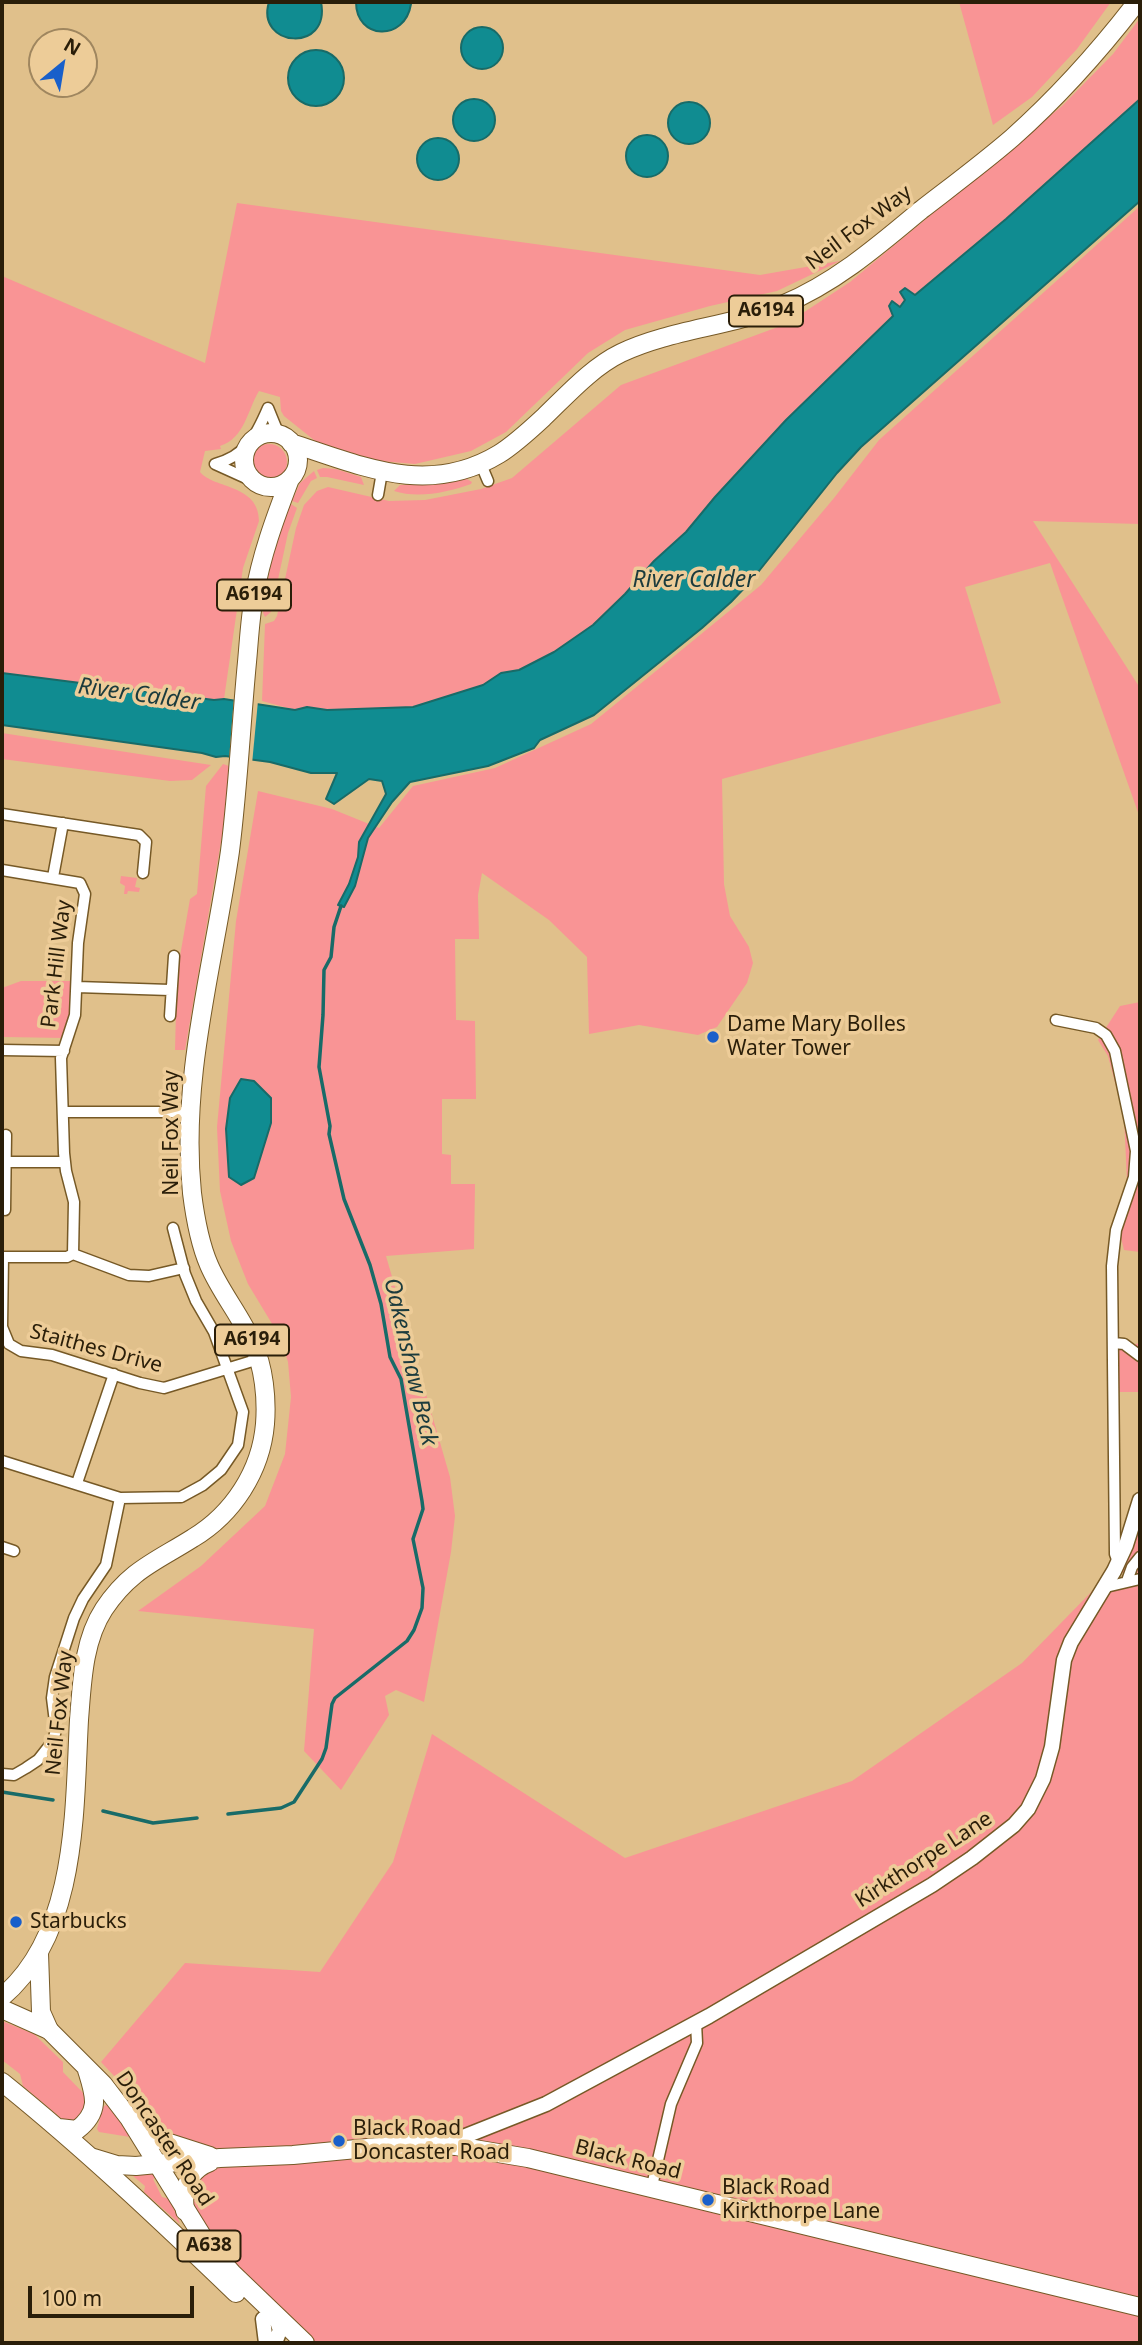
<!DOCTYPE html>
<style>
body{margin:0}
#map{position:relative;width:1142px;height:2345px;overflow:hidden;background:#e0c08b;font-family:"Noto Sans",sans-serif}
canvas{display:block}
.frame{position:absolute;inset:0;border:4px solid #2a1e09;pointer-events:none}
.north{position:absolute;left:28px;top:28px;width:70px;height:70px;box-sizing:border-box;background:#edcc98;border:2px solid #9f865f;border-radius:50%;rotate:30deg;font-size:19px;font-weight:700;line-height:28px;text-align:center;color:#2a1e09}
.north::after{content:'';display:block;margin:auto;width:24px;height:32px;background:#195fca;clip-path:polygon(50% 0,100% 100%,50% 72%,0 100%)}
.scale{position:absolute;left:28px;top:2286px;width:166px;height:32px;box-sizing:border-box;border:4px solid #2a1e09;border-top:0;padding-left:9px;font-size:21px;line-height:24px;white-space:nowrap;color:#2a1e09;-webkit-text-stroke:5px #edcc98;paint-order:stroke}
</style>
<div id="map">
<canvas width="1142" height="2345"></canvas>
<div class="frame"></div>
<div class="north">N</div>
<div class="scale">100 m</div>
</div>
<script>
const g = document.querySelector('canvas').getContext('2d');
g.lineJoin = 'round';
function fillPath(path, color) { g.fillStyle = color; g.fill(path, 'evenodd'); }
function trace(path, color, width, dash) { g.strokeStyle = color; g.lineWidth = width; g.lineCap = dash ? 'butt' : 'round'; g.setLineDash(dash || []); g.stroke(path); }
function drawText(font, color, halo, rows, align = 'center') {
  g.font = font + ' "Noto Sans",sans-serif'; g.lineWidth = 7; g.setLineDash([]); g.textBaseline = 'middle'; g.strokeStyle = halo; g.fillStyle = color; for (const [text, x, y, turn = 0] of rows) {
    g.save(); g.translate(x, y); g.rotate((+turn || 0) * Math.PI / 180); g.textAlign = isNaN(turn) ? turn : align; if (halo) g.strokeText(text, 0, 0); g.fillText(text, 0, 0); g.restore();
  }
}
const green = new Path2D(`
 M959,2H1111L1077,49L1032,97L993,125Z
 M1140,18V99L1006,219L914,295L786,420L715,497L686,532L654,561L625,594L593,625L554,652L519,670L501,673L483,685L413,707L327,710L307,707L295,710L262,701L265,624L274,621L277,616L296,528L304,505L317,491L328,487L389,501L425,500L481,489L512,478L621,385L786,324L850,282L1062,106L1113,54Z
 M237,203L760,275L840,261L777,291L710,306L625,330L588,353L506,432L471,451L415,464L380,461L319,444L284,416L281,411L280,397L259,391C247,411 245,438 220,446L221,449L205,451L200,472C214,489 259,484 259,521L243,568L224,699L214,700L2,673V276L205,363Z
 M1140,206V524L1033,521L1140,688V818L1050,563L965,587L1001,703L722,779L724,884L730,916L749,947L753,963L747,983L717,1027L698,1035L639,1025L589,1034L587,957L549,920L482,873L478,895L479,939H455L456,1020L475,1021L476,1099H442V1154L451,1155V1184H475L474,1249L386,1256L450,1477L455,1516L451,1552L424,1702L396,1690L385,1696L389,1715L341,1790L304,1751L314,1629L138,1611L201,1566L265,1506L285,1454L291,1397L288,1362L280,1337L248,1284L231,1241L220,1191L217,1127L236,921L258,791L332,809L379,828L413,786L495,768L591,724L656,671L761,585L834,498L879,440Z
 M251 462a18 18 0 1 1 36 0a18 18 0 1 1-36 0Z
 M323,468L336,469L361,477L364,485L327,477H320L317,470Z
 M314,471L317,478L311,481L298,503L292,501L300,483Z
 M465,478L472,482L471,484C449,492 418,499 394,491L400,485L444,483Z
 M291,504L297,508L288,533L271,612L265,617L263,613C267,586 275,524 291,504Z
 M2,733L211,765L192,780L170,781L2,759Z
 M223,764L229,766L226,813L185,1050H175L177,973L190,899L197,894L206,786Z
 M121,876L137,878L135,887L140,888L139,892L128,891L127,894H124L125,886L120,883Z
 M21,981H70L71,1018L64,1038L4,1037C4,1021 2,1005 2,988Z
 M1140,1002V1252L1124,1250L1116,1217L1127,1181L1124,1116L1108,1056L1098,1040L1120,1006Z
 M1140,1343V1392H1119L1117,1348Z
 M1140,1519V1575L1118,1572Z
 M1140,1581V2343H305L185,2211L192,2191L197,2187L171,2137L101,2062L185,1963L320,1972L393,1862L432,1734L625,1858L852,1781L1022,1663L1098,1585Z
 M2,2021L34,2034L63,2062V2072L89,2099L85,2120L68,2124L23,2086L20,2074L2,2060Z
 M106,2105L110,2106L130,2137L99,2132L97,2129L103,2107Z
 M156,2170L158,2177L153,2179L162,2197L170,2199L180,2224L144,2192L145,2186L133,2176Z`);
const water = new Path2D(`
 M269,2H321C331,54 255,47 269,2Z
 M356,2H411V4C405,42 356,40 356,2Z
 M461 48a21 21 0 1 1 42 0a21 21 0 1 1-42 0Z
 M288 78a28 28 0 1 1 56 0a28 28 0 1 1-56 0Z
 M453 120a21 21 0 1 1 42 0a21 21 0 1 1-42 0Z
 M1140,99V201L861,447L837,473L751,581L731,602L702,628L594,715L540,740L534,748L488,766L410,782L392,802L368,838L355,886L344,907L338,905L349,884L358,857L359,842L386,794L382,781L369,779L334,804L326,799L337,773H311L270,762L225,756L216,757L202,753L2,725V673L214,700L224,699L295,710L307,707L327,710L413,707L483,685L501,673L519,670L554,652L593,625L625,594L654,561L686,532L715,497L786,420L893,316L889,306L892,301L900,307L905,300L900,292L905,288L915,295L1006,219Z
 M668 123a21 21 0 1 1 42 0a21 21 0 1 1-42 0Z
 M626 156a21 21 0 1 1 42 0a21 21 0 1 1-42 0Z
 M417 159a21 21 0 1 1 42 0a21 21 0 1 1-42 0Z
 M241,1079L254,1081L271,1098V1123L254,1178L241,1185L229,1177L226,1129L230,1098Z`);
const pier = new Path2D(`
 M234,697L258,701L252,764L229,760Z`);
const stream = new Path2D(`
 M2,1792L53,1800
 M103,1811L153,1823L197,1818
 M228,1814L281,1808L294,1802L322,1759L326,1748L332,1704L335,1698L407,1641L414,1630L422,1608L423,1588L413,1539L423,1509L422,1501L401,1379L390,1357L381,1304L370,1265L344,1199L329,1134L330,1126L319,1067L323,1015L324,970L331,957L334,927L341,906`);
const minor = new Path2D(`
 M480,462L488,481
 M257,483L215,464C246,456 256,436 268,408L279,435
 M378,495L382,472
 M2,814L139,835L146,842L143,873
 M2,870L80,883L85,894L78,943L75,1015L61,1058L64,1153L66,1171L74,1202L73,1254
 M53,877L63,823
 M77,987L170,990
 M170,1016L174,956
 M1056,1020L1096,1028L1106,1035L1115,1051L1136,1151L1134,1177L1116,1230L1112,1266L1115,1554L1118,1562
 M2,1050L64,1051
 M63,1112H190
 M6,1162H65
 M5,1210L6,1135
 M2,1257H67L73,1254L129,1275L149,1276L184,1268
 M3,1257L2,1327L9,1344L21,1351L52,1355L140,1383L164,1388L259,1359
 M1114,1343L1124,1344L1140,1356
 M2,1461L120,1498L181,1497L203,1485L221,1470L238,1445L243,1412L214,1332L196,1301L185,1274L173,1228
 M77,1483L114,1374
 M2,1547L14,1551
 M1127,1581L1132,1567L1140,1557
 M1106,1587L1140,1579
 M2,1774L14,1775L26,1768L38,1760L53,1741L56,1730L52,1698L55,1677L74,1618L83,1599L106,1565L120,1498
 M651,2190L671,2104L697,2043L696,2023`);
const tertiary = new Path2D(`
 M456,2146L463,2137L546,2104L709,2016L932,1885L972,1858L1014,1825L1028,1809L1043,1779L1052,1747L1064,1660L1071,1642L1114,1571L1126,1545L1140,1500
 M275,2316L280,2330L275,2343
 M263,2319L266,2343`);
const primary = new Path2D(`
 M244 460a27 27 0 1 1 54 0a27 27 0 1 1-54 0Z
 M291,443C362,466 428,497 499,454C515,444 530,430 544,417C567,395 592,367 621,353C672,329 730,327 782,305C835,283 878,246 921,210C952,186 983,163 1012,138C1058,97 1100,50 1137,2
 M39,1953L41,2012L49,2030
 M2,1997C78,1933 74,1811 79,1720C82,1683 83,1641 104,1609C130,1570 155,1562 193,1538C233,1514 261,1471 265,1424C267,1399 264,1367 253,1344C241,1316 221,1293 209,1265C199,1242 195,1217 192,1193C180,1077 214,964 230,851C238,788 241,725 247,662C249,641 250,618 254,597C261,556 275,518 290,479
 M131,2120L157,2139L210,2156
 M94,2158L117,2165L136,2166L220,2158L293,2155L410,2144L456,2146L528,2158L1140,2307
 M185,2211C182,2190 188,2170 210,2162`);
const trunk = new Path2D(`
 M2,2009L49,2030L103,2084L129,2118L209,2247L232,2273L305,2343
 M2,2082C84,2148 160,2220 236,2293
 M59,2128L77,2130C101,2111 95,2096 87,2070`);
const markers = [
 [713,1037,7,"#195fca"],
 [16,1922,7,"#195fca"],
 [339,2141,7,"#195fca"],
 [708,2200,7,"#195fca"]
];
const shields = [
 [766,311,74],
 [254,595,74],
 [252,1340,74],
 [209,2246,63]
];
const shieldNames = [
 ["A6194",766,311],
 ["A6194",254,595],
 ["A6194",252,1340],
 ["A638",209,2246]
];
const streetNames = [
 ["Neil Fox Way",859,228,-37],
 ["Park Hill Way",57,964,-83],
 ["Neil Fox Way",172,1133,-90],
 ["Staithes Drive",96,1349,15],
 ["Neil Fox Way",60,1713,-84],
 ["Kirkthorpe Lane",924,1860,-33],
 ["Doncaster Road",164,2139,56],
 ["Black Road",628,2160,14]
];
const poiNames = [
 ["Dame Mary Bolles",727,1025],
 ["Water Tower",727,1049],
 ["Starbucks",30,1922],
 ["Black Road",353,2129],
 ["Doncaster Road",353,2153],
 ["Black Road",722,2188],
 ["Kirkthorpe Lane",722,2212]
];
const waterNames = [
 ["River Calder",694,580],
 ["River Calder",139,695,8],
 ["Oakenshaw Beck",410,1362,77]
];
fillPath(green, '#f99495');
fillPath(water, '#108c91');
trace(water, '#186b68', 2);
fillPath(pier, '#e0c08b');
trace(stream, '#186b68', 3.5);
trace(minor, '#765926', 13);
trace(tertiary, '#765926', 17);
trace(primary, '#765926', 20);
trace(trunk, '#765926', 20);
trace(minor, '#fff', 10);
trace(tertiary, '#fff', 14);
trace(primary, '#fff', 18);
trace(trunk, '#fff', 18);
for (const [x, y, r, color] of markers) { const dot = new Path2D(); dot.arc(x, y, r, 0, 2 * Math.PI); g.fillStyle = color; g.fill(dot); trace(dot, '#edcc98', 2.5); }
for (const [x, y, w] of shields) { const box = new Path2D(); box.roundRect(x - w / 2, y - 15.5, w, 31, 5); g.fillStyle = '#edcc98'; g.fill(box); trace(box, '#2a1e09', 2); }
drawText('bold 19px', '#2a1e09', null, shieldNames);
drawText('21px', '#2a1e09', '#edcc98', streetNames);
drawText('21px', '#2a1e09', '#edcc98', poiNames, 'left');
drawText('italic 23px', '#1b3b3d', '#edcc98', waterNames);
</script>
